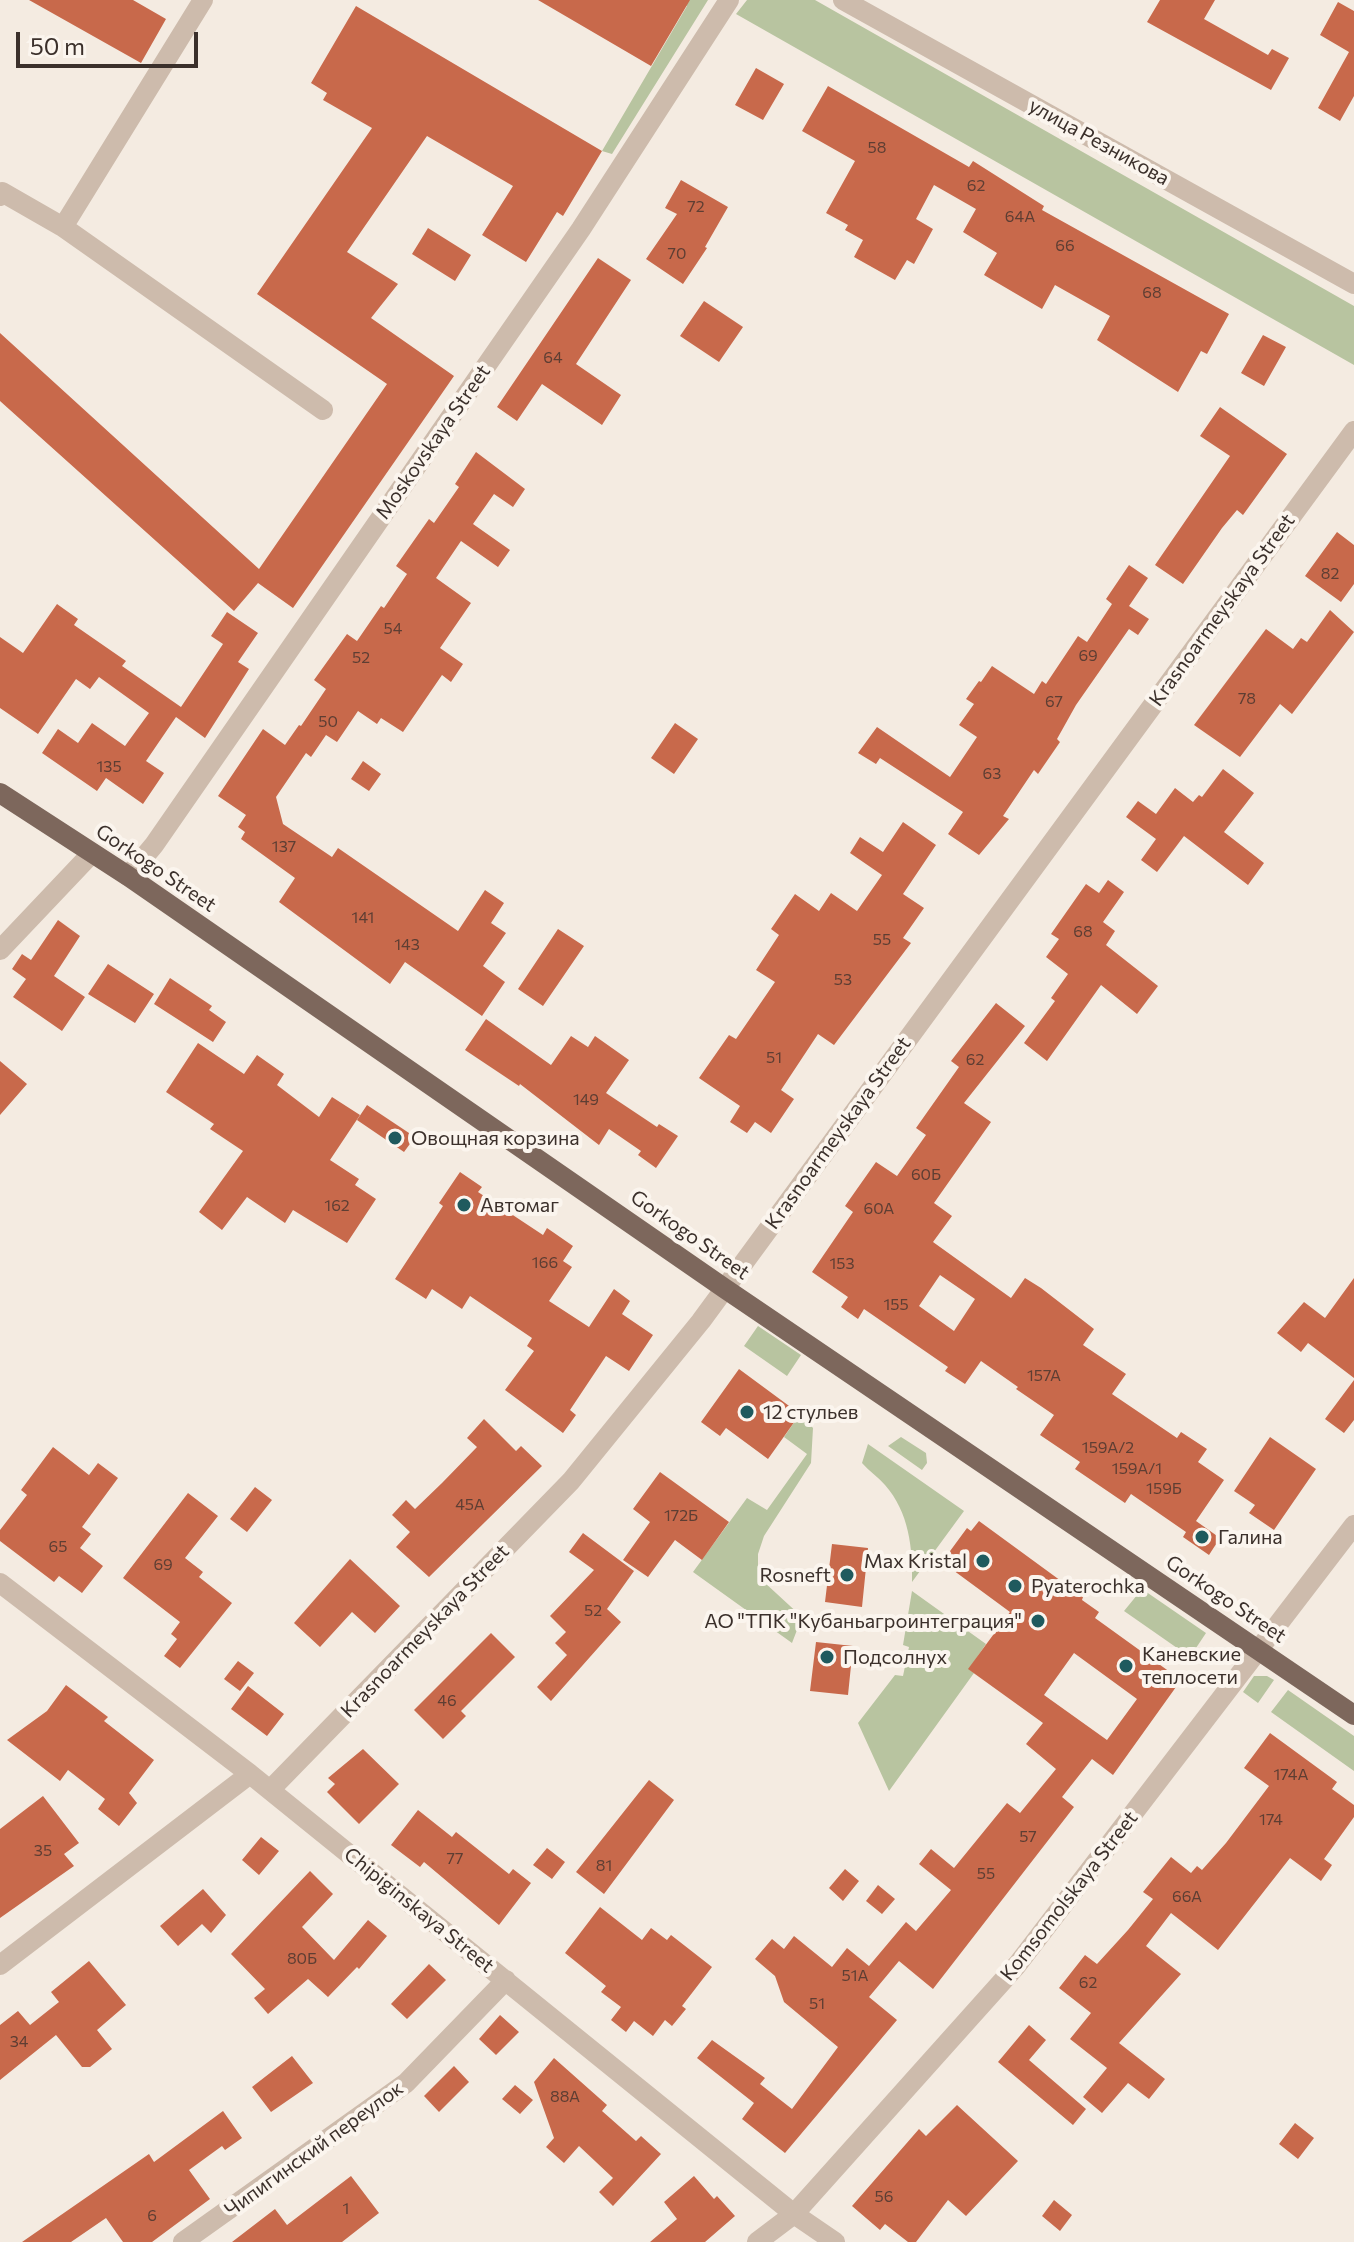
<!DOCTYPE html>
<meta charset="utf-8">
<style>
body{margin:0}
#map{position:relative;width:1354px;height:2242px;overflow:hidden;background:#f4ebe1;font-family:Commissioner,sans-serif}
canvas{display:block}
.scale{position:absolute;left:16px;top:32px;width:182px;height:36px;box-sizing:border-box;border:4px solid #3b302b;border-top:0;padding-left:10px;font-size:24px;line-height:28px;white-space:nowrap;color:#3b302b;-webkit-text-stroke:6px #fbf5ee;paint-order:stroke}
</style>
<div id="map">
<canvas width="1354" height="2242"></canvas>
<div class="scale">50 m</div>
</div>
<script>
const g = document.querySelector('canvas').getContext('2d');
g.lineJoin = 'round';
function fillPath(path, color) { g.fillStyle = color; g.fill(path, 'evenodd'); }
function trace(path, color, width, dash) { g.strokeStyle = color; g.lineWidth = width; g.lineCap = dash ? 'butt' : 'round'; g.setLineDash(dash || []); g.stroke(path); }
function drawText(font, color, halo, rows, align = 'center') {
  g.font = font + ' Commissioner,sans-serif'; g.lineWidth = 8; g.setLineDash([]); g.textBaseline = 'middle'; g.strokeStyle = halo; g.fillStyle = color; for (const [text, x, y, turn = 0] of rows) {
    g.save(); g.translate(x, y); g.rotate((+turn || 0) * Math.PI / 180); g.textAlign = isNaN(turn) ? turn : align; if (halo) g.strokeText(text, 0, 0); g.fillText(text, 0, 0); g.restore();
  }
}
const green = new Path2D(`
 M678,0H708L612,154L602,151L687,6Z
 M747,0H815L1354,306V365L736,14Z
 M758,1326L801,1355L787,1376L744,1346Z
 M800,1414L813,1428L811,1463L764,1536L758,1554V1569L764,1582L802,1617L792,1643L693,1572L747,1498L767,1510L807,1454L784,1437Z
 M901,1437L926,1453L927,1463L922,1470L888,1446Z
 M868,1444L964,1511L912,1582C913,1549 909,1512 885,1485C878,1477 869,1471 862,1463Z
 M1142,1589L1206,1633L1190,1657L1124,1611Z
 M912,1591L986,1644L969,1669L974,1673L889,1791L858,1723L895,1675L903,1676L909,1647L903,1645Z
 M1254,1676H1267L1274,1680L1258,1703L1243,1692Z
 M1288,1690L1354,1736V1771L1271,1712Z`);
const building = new Path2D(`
 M29,0H133L166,19L141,63Z
 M538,0H690L651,66Z
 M1160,0H1215L1204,19L1268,55L1272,49L1289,58L1271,90L1147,22Z
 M1338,2L1354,11V96L1340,121L1318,108L1349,52L1320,35Z
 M356,6L602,151L563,216L557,212L526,262L482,235L513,186L427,136L347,252L398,284L371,318L454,376L293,608L258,583L234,611L0,401V333L259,569L387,384L257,294L372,128L323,100L327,93L311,83Z
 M756,68L784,84L763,120L735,105Z
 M828,86L969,167L973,161L1044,206L1042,210L1229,314L1207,354L1201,351L1178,392L1097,340L1110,316L1055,285L1042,309L984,275L997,253L963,232L976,209L934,185L916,219L933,229L914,264L907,260L895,280L854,257L863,240L845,230L848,225L826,213L855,161L802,131Z
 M681,180L728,207L705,247L707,248L683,284L646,259L677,214L665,208Z
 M428,228L471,255L455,281L412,254Z
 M598,258L631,280L576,364L621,395L602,425L542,384L517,421L497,407Z
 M704,301L743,327L719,362L680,336Z
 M1263,335L1286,347L1264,386L1241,373Z
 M1220,407L1287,454L1243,515L1237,510L1222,528L1183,584L1155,565L1230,456L1200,436Z
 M476,452L525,489L513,507L494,494L473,524L510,550L498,567L461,541L436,578L471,603L440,648L463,664L451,682L442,675L403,732L381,718L377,724L358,711L337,742L326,735L311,757L306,753L276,797L283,824L332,857L338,848L458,931L485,890L504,903L491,923L506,933L483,966L505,982L482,1016L405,962L390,984L279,902L295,878L241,839L245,832L238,827L246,815L218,796L263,729L285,745L299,725L301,726L326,689L314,680L347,634L357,641L381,606L384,608L407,574L396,566L429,519L434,523L459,487L455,484Z
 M1337,532L1354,545V584L1341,602L1305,576Z
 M1129,565L1148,578L1129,606L1149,619L1138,635L1129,629L1076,705L1057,739L1060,742L1038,774L1034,770L1003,816L1009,819L979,855L948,834L963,812L880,758L876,764L858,753L877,727L950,777L977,737L959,725L974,704L966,699L979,681L981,682L992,666L1034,694L1042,681L1046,684L1078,636L1087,642L1112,604L1106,599Z
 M57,604L78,619L74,625L126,661L122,666L181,707L223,644L211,636L227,612L258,633L238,662L249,669L205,738L176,717L146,761L164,773L143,804L106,778L97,791L42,753L58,729L78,743L92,723L125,746L149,713L99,677L90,689L76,679L38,734L0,708V637L23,653Z
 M1330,610L1354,632L1292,714L1280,704L1240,757L1194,725L1266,629L1293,649L1301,638L1307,642Z
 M675,723L698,739L674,774L651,758Z
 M363,761L381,774L369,791L351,779Z
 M1223,769L1254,793L1224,832L1264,863L1248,885L1184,836L1157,872L1141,860L1156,839L1126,817L1138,801L1156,814L1175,788L1193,802L1199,795L1202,797Z
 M903,822L936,845L903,894L924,908L903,938L911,943L834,1045L818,1034L781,1090L794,1099L771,1133L755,1122L747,1133L730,1122L740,1106L699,1078L729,1035L736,1039L775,982L756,970L779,935L771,929L795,894L819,911L831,893L857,911L882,875L850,853L860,837L883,852Z
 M1108,880L1124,892L1103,922L1115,931L1106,945L1158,986L1137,1014L1101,985L1047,1061L1024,1043L1055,1001L1051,998L1068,974L1046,957L1059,939L1051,934L1086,884L1099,893Z
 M58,920L80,936L54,976L85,997L62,1031L13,997L26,979L12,969L22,954L31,960Z
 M558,929L584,946L543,1006L518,989Z
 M108,964L154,994L135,1023L88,994Z
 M170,978L212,1006L209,1010L226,1022L213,1042L154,1004Z
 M996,1003L1025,1026L964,1103L991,1122L934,1203L952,1216L933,1242L1011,1298L1025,1278L1041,1288L1094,1329L1083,1345L1126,1374L1112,1394L1177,1438L1181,1432L1207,1449L1198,1462L1224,1480L1196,1521L1220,1538L1209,1555L1183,1537L1186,1532L1131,1494L1125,1503L1075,1469L1080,1462L1040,1435L1054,1415L1016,1389L1018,1387L981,1361L965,1384L945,1371L948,1367L864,1309L858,1319L841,1307L848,1297L812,1272L853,1212L845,1206L876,1162L897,1176L926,1135L916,1128L959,1067L951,1061ZM940,1275L975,1299L954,1331L919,1306Z
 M486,1019L551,1065L571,1036L588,1047L595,1036L629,1060L606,1093L657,1127L659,1124L678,1136L656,1168L638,1155L641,1151L609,1129L599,1145L520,1084L519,1086L465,1050Z
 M198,1043L244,1074L257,1055L284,1074L277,1085L319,1117L332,1097L360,1115L330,1160L359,1179L355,1185L376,1199L347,1243L293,1210L285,1223L247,1197L222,1230L199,1212L243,1151L210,1129L214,1124L166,1092Z
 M0,1061L27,1084L0,1115Z
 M367,1105L415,1137L404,1152L357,1120Z
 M460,1172L482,1187L478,1192L543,1235L547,1228L573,1246L563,1261L572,1267L549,1301L589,1327L614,1289L630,1301L622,1314L653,1335L629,1371L606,1356L570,1410L576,1415L563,1433L505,1390L534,1351L527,1346L532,1338L470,1296L462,1309L432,1289L426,1299L395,1279L443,1206L439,1203Z
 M1354,1278V1378L1308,1343L1301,1352L1277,1333L1304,1302L1325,1318Z
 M739,1369L800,1414L768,1459L726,1428L720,1436L701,1422Z
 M1354,1380V1420L1344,1433L1325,1419Z
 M484,1419L516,1451L521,1446L542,1466L429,1577L396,1547L410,1532L392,1515L406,1500L415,1509L442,1483L477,1447L467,1438Z
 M1270,1437L1316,1469L1274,1530L1249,1513L1255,1505L1234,1491Z
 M53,1447L89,1475L98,1463L118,1478L82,1527L91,1534L80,1548L103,1566L82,1593L59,1576L54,1582L0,1541V1530L27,1495L21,1490Z
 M660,1472L729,1522L702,1560L675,1540L648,1577L623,1560L650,1522L633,1509Z
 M255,1487L272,1500L247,1532L230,1519Z
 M188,1493L218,1516L185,1558L203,1572L199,1577L232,1603L180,1668L164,1656L177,1639L171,1634L180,1622L123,1578Z
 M979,1521L1083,1597L1082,1600L1099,1612L1095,1618L1181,1680L1113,1775L1092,1759L1062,1797L1074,1807L933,1989L899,1961L869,1997L897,2020L785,2153L742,2119L754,2103L697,2058L712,2040L765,2078L760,2084L792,2109L838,2047L784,2002L775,1976L755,1959L772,1939L784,1949L794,1936L832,1967L847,1948L869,1966L906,1922L916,1931L951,1890L919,1864L931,1849L954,1868L1007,1803L1020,1813L1056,1769L1026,1744L1043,1723L968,1669L1010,1612L942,1562L967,1528L971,1531ZM1074,1653L1137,1699L1107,1740L1044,1695Z
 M583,1533L634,1571L607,1609L621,1622L551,1701L537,1687L567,1655L555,1643L566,1632L550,1616L594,1570L569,1552Z
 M832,1544L868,1548L862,1607L825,1602Z
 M350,1559L400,1606L375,1633L352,1612L320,1647L294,1623Z
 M491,1633L515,1657L461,1711L466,1716L443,1739L414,1710Z
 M816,1642L853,1646L848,1695L810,1691Z
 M238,1661L254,1673L240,1691L224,1679Z
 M66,1685L108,1717L104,1721L154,1760L129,1793L137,1803L119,1826L98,1809L105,1799L68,1770L60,1781L7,1740L47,1711Z
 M248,1686L284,1714L267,1736L231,1709Z
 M1270,1733L1337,1782L1332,1789L1354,1805V1817L1324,1859L1332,1865L1321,1881L1290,1858L1218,1950L1171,1913L1146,1946L1181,1974L1119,2043L1165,2079L1149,2099L1128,2083L1102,2113L1083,2097L1107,2068L1070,2039L1091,2013L1059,1988L1085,1955L1097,1964L1128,1930L1153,1899L1143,1892L1171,1857L1191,1873L1197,1866L1202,1870L1226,1843L1269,1786L1244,1768Z
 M363,1749L399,1784L359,1824L327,1792L335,1784L328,1778Z
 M649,1780L674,1800L604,1894L576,1872Z
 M43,1796L79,1843L64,1854L74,1866L0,1918V1829Z
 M418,1810L452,1837L456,1832L509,1874L513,1869L531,1883L499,1925L424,1862L420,1867L391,1845Z
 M261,1837L279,1851L259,1875L242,1860Z
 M547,1848L565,1862L552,1879L533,1865Z
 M845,1869L859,1881L843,1901L829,1888Z
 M310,1871L333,1894L302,1927L334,1960L368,1920L387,1936L359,1969L357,1967L328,1997L308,1979L268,2014L254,1998L265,1989L231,1954Z
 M878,1885L895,1899L882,1914L866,1901Z
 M203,1889L226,1915L211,1933L202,1924L178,1946L160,1926Z
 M600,1907L642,1940L651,1928L667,1940L671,1935L712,1967L682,2006L686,2009L672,2026L665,2020L653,2036L634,2021L626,2032L611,2020L621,2007L601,1992L606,1986L565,1953Z
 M89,1961L126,2005L97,2030L112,2049L90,2067H82L56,2035L0,2080V2025L18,2011L30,2025L59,2002L51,1992Z
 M429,1964L446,1980L407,2019L391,2004Z
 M500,2015L519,2032L496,2055L479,2039Z
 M1029,2025L1046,2040L1029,2060L1086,2109L1073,2125L998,2062Z
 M292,2056L313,2083L271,2112L252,2087Z
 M554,2058L607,2105L602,2111L636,2141L641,2136L661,2154L613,2206L599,2192L613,2178L579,2146L564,2163L546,2147L554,2138L534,2082Z
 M454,2066L469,2082L439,2112L424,2096Z
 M515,2085L533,2100L520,2114L502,2099Z
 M957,2105L1018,2161L966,2216L948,2200L916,2242H908L885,2224L880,2230L852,2206L919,2129L926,2136Z
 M223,2111L242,2138L225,2150L222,2146L189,2170L210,2199L152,2242H123L106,2218L71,2242H22L149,2154L154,2162Z
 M1295,2123L1314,2138L1298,2159L1279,2144Z
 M351,2176L379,2213L342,2242H232L275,2209L287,2225Z
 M694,2176L714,2199L717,2196L735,2216L705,2242H650L677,2219L664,2202Z
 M1054,2200L1072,2215L1060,2231L1042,2216Z`);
const minor = new Path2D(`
 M843,0L1354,284
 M0,196L2,192L63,227L323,410
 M63,227L203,0
 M128,876L154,845L581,229L729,0
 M0,950L92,853
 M0,1583L250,1774L794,2214L835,2242
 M270,1790L571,1481L701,1321L1354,431
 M0,1965L250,1774
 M183,2242L406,2083L506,1980
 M757,2242L794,2214L1017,1965L1354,1525`);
const major = new Path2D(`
 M0,793L128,876L724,1288L1354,1715`);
const markers = [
 [395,1138,8,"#1f5a5e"],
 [464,1205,8,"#1f5a5e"],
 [747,1412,8,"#1f5a5e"],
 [1202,1537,8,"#1f5a5e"],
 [983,1561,8,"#1f5a5e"],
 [847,1575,8,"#1f5a5e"],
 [1015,1586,8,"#1f5a5e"],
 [1038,1621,8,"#1f5a5e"],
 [827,1657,8,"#1f5a5e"],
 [1126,1666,8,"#1f5a5e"]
];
const numberNames = [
 ["58",877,148],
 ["62",976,186],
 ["72",696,207],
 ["64А",1020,217],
 ["66",1065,246],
 ["70",677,254],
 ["68",1152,293],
 ["64",553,358],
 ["82",1330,574],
 ["54",393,629],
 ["69",1088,656],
 ["52",361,658],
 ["78",1247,699],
 ["67",1054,702],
 ["50",328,722],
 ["135",109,767],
 ["63",992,774],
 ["137",284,847],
 ["141",363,918],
 ["68",1083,932],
 ["55",882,940],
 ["143",407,945],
 ["53",843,980],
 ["51",774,1058],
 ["62",975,1060],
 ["149",586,1100],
 ["60Б",926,1175],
 ["162",337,1206],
 ["60А",879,1209],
 ["166",545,1263],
 ["153",842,1264],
 ["155",896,1305],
 ["157А",1044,1376],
 ["159А/2",1108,1448],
 ["159А/1",1137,1469],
 ["159Б",1164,1489],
 ["45А",470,1505],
 ["172Б",681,1516],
 ["65",58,1547],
 ["69",163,1565],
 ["52",593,1611],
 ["46",447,1701],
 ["174А",1291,1775],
 ["174",1271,1820],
 ["57",1028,1837],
 ["35",43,1851],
 ["77",455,1859],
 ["81",604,1866],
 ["55",986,1874],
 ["66А",1187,1897],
 ["80Б",302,1959],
 ["51А",855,1976],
 ["62",1088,1983],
 ["51",817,2004],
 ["34",19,2042],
 ["88А",565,2097],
 ["56",884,2197],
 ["1",346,2209],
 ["6",152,2216]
];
const streetNames = [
 ["улица Резникова",1099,142,29],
 ["Moskovskaya Street",433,442,-55],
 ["Krasnoarmeyskaya Street",1222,610,-54],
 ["Gorkogo Street",156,868,34],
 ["Krasnoarmeyskaya Street",838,1133,-54],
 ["Gorkogo Street",690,1235,35],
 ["Gorkogo Street",1226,1599,34],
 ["Krasnoarmeyskaya Street",425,1631,-46],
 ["Komsomolskaya Street",1069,1896,-52],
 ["Chipiginskaya Street",419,1910,39],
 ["Чипигинский переулок",314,2149,-36]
];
const poiNames = [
 ["Овощная корзина",411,1138],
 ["Автомаг",480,1205],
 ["12 стульев",763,1412],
 ["Галина",1218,1537],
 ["Max Kristal",967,1561,"right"],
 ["Rosneft",831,1575,"right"],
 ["Pyaterochka",1031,1586],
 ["АО \"ТПК \"Кубаньагроинтеграция\"",1022,1621,"right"],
 ["Каневские",1142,1654],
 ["теплосети",1142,1677],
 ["Подсолнух",843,1657]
];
fillPath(green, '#b8c4a0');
fillPath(building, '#c8694b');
trace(minor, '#cdbbac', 20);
trace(major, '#7d675c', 20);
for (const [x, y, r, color] of markers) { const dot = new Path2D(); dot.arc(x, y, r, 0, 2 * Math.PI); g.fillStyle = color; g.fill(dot); trace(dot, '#fbf5ee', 3); }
drawText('16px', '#5e3e33', null, numberNames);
drawText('20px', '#3b302b', '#fbf5ee', streetNames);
drawText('20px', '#3b302b', '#fbf5ee', poiNames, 'left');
</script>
